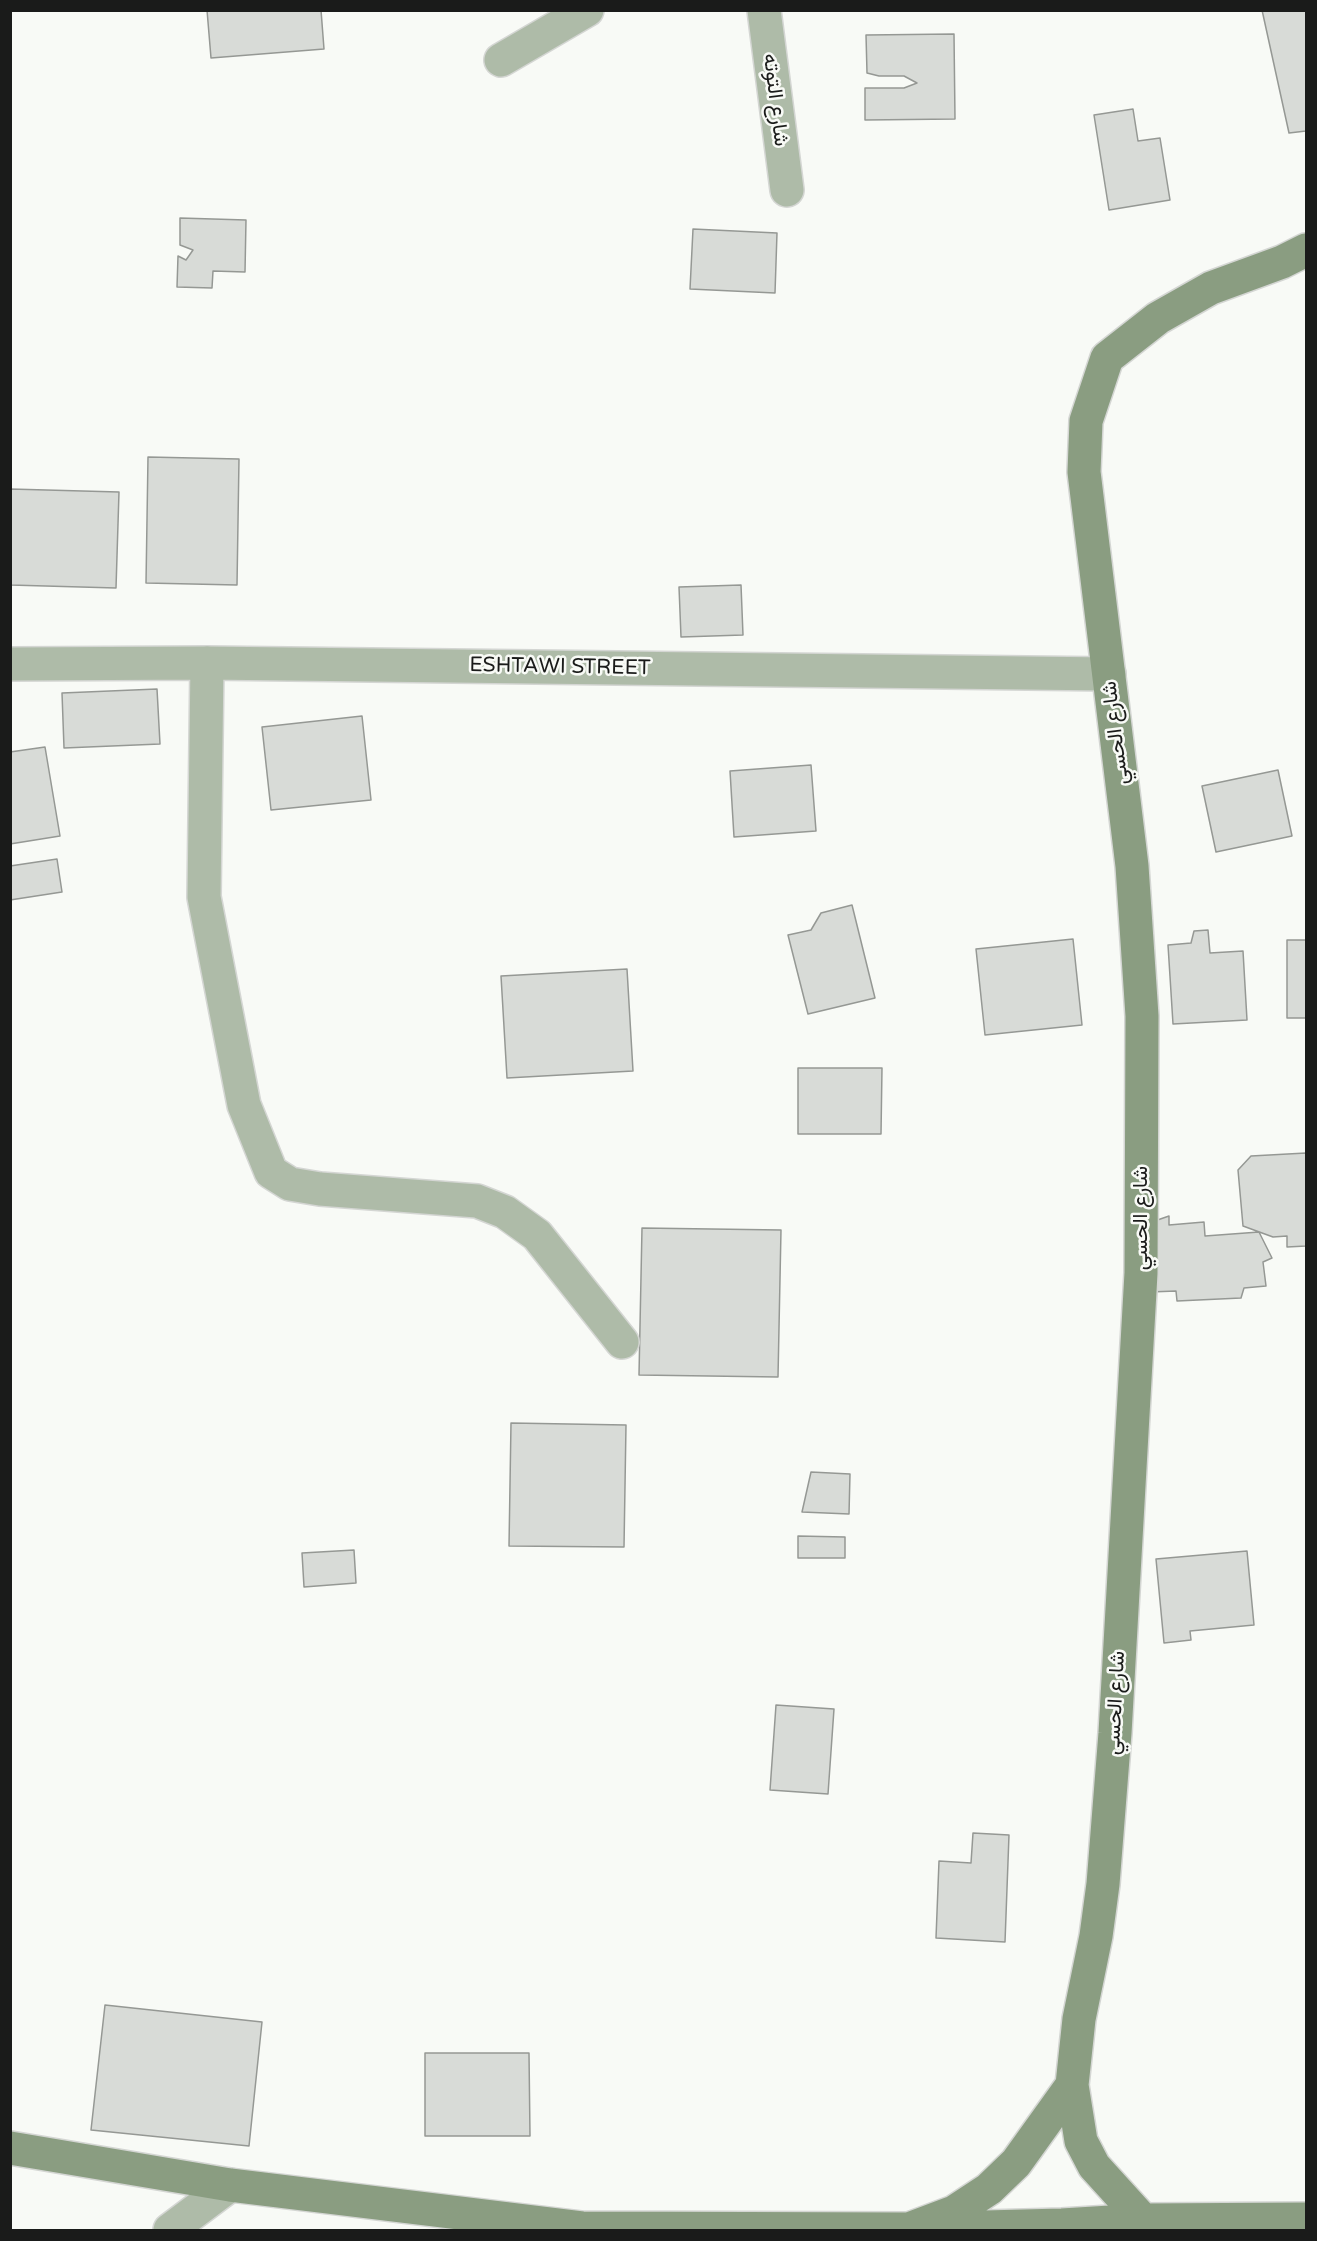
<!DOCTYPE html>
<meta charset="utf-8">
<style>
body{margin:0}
#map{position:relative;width:1317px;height:2241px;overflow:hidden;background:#f8faf6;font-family:"Varela Round",sans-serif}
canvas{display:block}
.frame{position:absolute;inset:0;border:12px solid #1a1b1a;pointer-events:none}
</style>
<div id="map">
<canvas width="1317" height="2241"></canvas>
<div class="frame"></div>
</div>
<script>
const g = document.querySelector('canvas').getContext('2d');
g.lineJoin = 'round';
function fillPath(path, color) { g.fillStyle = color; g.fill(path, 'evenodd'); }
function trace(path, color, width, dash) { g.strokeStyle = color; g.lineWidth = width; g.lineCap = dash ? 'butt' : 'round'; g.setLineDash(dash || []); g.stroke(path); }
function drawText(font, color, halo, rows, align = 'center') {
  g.font = font + ' "Varela Round",Vazirmatn,sans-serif'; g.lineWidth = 5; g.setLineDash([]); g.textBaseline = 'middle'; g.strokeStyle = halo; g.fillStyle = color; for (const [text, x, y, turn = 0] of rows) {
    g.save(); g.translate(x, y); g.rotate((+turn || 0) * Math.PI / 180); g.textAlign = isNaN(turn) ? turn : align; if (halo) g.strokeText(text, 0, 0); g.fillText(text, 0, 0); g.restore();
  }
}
const building = new Path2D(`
 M207,10H321L324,49L211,58Z
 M1262,10H1306V131L1289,133Z
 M954,34L955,119L865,120V88H904L917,83L904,76H879L867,73L866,35Z
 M1133,109L1138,141L1160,138L1170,200L1109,210L1094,115Z
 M180,218L246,220L245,272L213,271L212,288L177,287L178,256L186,260L193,250L180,245Z
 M693,229L777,233L775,293L690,289Z
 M148,457L239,459L237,585L146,583Z
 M10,489L119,492L116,588L10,585Z
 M741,585L743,635L681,637L679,587Z
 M157,689L160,744L64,748L62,693Z
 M362,716L371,800L271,810L262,727Z
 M45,747L60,836L10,844V752Z
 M811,765L816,831L734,837L730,771Z
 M1278,770L1292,836L1216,852L1202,786Z
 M57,859L62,892L10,900V866Z
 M852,905L875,998L808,1014L788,935L811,930L821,913Z
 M1208,930L1210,953L1243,951L1247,1020L1173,1024L1168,945L1191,943L1194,931Z
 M1073,939L1082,1025L985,1035L976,949Z
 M1287,940H1306V1018H1287Z
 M627,969L633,1071L507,1078L501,976Z
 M798,1068H882L881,1134H798Z
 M1306,1153V1246L1287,1247V1236L1273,1237L1243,1226L1238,1170L1251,1156Z
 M1169,1216V1225L1204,1222L1205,1236L1259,1232L1272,1258L1263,1262L1266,1286L1244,1288L1241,1298L1177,1301L1176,1291L1150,1292L1146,1224Z
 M642,1228L781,1230L778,1377L639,1375Z
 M511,1423L626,1425L624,1547L509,1546Z
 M811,1472L850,1474L849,1514L802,1512Z
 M798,1536L845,1537V1558H798Z
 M354,1550L356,1583L304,1587L302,1553Z
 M1247,1551L1254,1625L1190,1631L1191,1640L1164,1643L1156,1559Z
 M776,1705L834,1709L828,1794L770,1790Z
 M973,1833L1009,1835L1005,1942L936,1938L939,1861L971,1863Z
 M105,2005L262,2022L249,2146L91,2130Z
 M425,2053H529L530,2136H425Z`);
const street = new Path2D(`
 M764,10L787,190
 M501,60L587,10
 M207,663L204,897L244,1105L271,1172L290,1184L320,1189L477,1201L505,1212L537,1235L622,1342
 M10,664L207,663L1109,674
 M170,2230L230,2185`);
const secondary = new Path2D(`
 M1072,2085L1081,2141L1094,2166L1143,2220
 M10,2148L230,2185L582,2228L909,2229L1062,2225L1143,2220L1306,2219
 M909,2229L954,2212L989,2189L1016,2163L1072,2085L1079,2019L1096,1936L1103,1884L1115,1733L1141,1273L1142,1016L1132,866L1084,472L1086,421L1107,358L1158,318L1211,288L1282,262L1306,250`);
const streetNames = [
 ["شارع التوته",775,100,83],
 ["ESHTAWI STREET",560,667,1],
 ["شارع الحسي",1116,733,-97],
 ["شارع الحسي",1141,1218,-90],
 ["شارع الحسي",1116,1703,-87]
];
fillPath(building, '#d8dbd7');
trace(building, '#959894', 1.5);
trace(street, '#d4d6d3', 36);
trace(secondary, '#d4d6d3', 36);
trace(street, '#aebba8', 33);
trace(secondary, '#8a9d81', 33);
drawText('21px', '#1a1b1a', '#f8faf6', streetNames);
</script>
